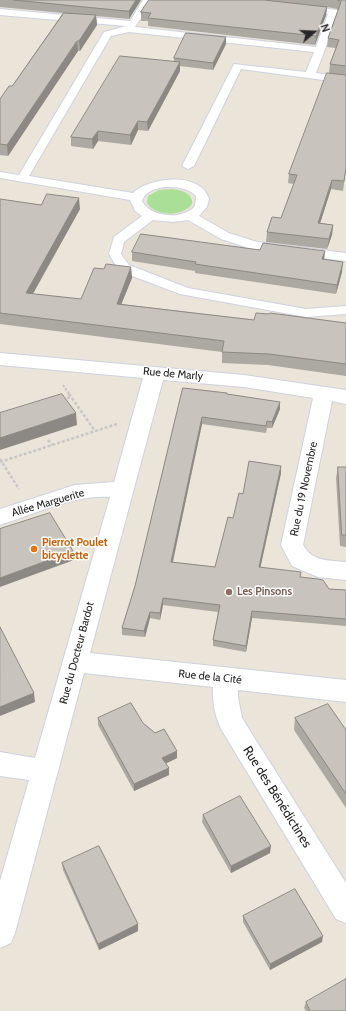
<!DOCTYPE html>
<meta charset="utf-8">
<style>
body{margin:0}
#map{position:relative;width:346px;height:1011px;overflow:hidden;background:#eae4d9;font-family:Cabin,sans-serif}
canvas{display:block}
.north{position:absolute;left:294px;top:12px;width:40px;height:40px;-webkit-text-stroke:3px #fff;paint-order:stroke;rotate:71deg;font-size:11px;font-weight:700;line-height:16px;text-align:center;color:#272727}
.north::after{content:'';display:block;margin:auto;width:14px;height:18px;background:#272727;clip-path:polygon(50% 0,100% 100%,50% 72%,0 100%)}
</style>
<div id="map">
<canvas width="346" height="1011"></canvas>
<div class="north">N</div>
</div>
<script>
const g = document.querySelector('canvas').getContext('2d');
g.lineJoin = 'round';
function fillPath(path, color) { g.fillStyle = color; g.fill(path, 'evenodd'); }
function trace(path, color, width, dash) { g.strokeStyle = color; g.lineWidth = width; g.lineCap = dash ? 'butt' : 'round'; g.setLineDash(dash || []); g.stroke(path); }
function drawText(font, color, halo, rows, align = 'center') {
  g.font = font + ' Cabin,sans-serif'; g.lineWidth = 3; g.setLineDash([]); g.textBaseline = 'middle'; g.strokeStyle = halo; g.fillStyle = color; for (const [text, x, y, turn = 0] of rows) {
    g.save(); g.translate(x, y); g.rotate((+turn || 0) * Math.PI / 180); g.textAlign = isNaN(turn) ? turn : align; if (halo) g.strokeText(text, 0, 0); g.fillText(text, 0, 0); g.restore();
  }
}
const green = new Path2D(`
 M172,189C181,190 193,193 192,204C182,217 156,217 147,203L148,196L159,190Z`);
const pathFar1 = new Path2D(`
 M63,385L70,395`);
const path = new Path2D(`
 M69,394L95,431
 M62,399L71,397
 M48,440L52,445
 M0,459L19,489
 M0,462L117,424`);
const lane = new Path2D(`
 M143,0H153L135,27L316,47L328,14L306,12L301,9L306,6L337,10L339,12L316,73L346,77V83L241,69L194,166L188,169L182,166L234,64L306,72L314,52L129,32L111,36L29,176L133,193C149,177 201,171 209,199L207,207L199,216L229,233L257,242L346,253V261L251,249L221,239L188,220L173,222L153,220L124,242L121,254L129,265L188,288L306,309L346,306V314L306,317L180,294L119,271L109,254L114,237L142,216L135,211L130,200L0,178V172L19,175L104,32L126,26L0,15V9L130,21ZM164,187C176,187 187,187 196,196L195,206C183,220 151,218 142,201C145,191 155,189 164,187Z`);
const street = new Path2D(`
 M0,353L244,375L346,390V404L332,401L303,545C313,562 328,560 346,562V580L318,577L292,566L281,545L313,398L244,387L163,380L90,653L346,680V702L238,690V697L242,718L346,883V923L336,919L221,729C215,716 212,701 213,687L84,673L15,933L11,943L0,948V881L29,780L0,776V752L35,758L110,497C71,495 36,514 0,525V509L75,485L114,482L143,378L0,365Z`);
const wall = new Path2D(`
 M0,0H141L129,19L96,16L97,25L80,51H78L8,156L0,155V99L12,86L63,13L0,7Z
 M149,0H346V169L343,191L331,189L320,223L333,225L332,235L327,249L266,242L267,232L281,218L294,184L288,183L289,174L329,73L330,64L336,48L327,47L328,38L338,10L337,9L327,7L326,15L315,45L148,26V21H141V12Z
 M226,37V44L213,70L180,66V71L148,131L138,130L131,145L98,141L93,149L71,146V137L174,61V58Z
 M0,199L41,205L80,209L33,294L81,299L104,269L131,267L132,278L121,304L254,320L346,323V376L268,365L222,363V352L0,324Z
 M260,250L325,251L324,260L342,272L336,294L195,273V271L132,261V252Z
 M183,388L227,394L280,409L272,428H267L266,433L202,424L173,562L215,567L233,518L243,494L281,466V473L260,568L300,577L329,589L346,590V626L252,618L246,652L213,646V640L218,612L163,605L160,620L150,618L145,637L122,635V628L135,586Z
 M338,467H346V547L340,546L336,478Z
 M98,718L143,723L177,751V758L166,763L169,775L134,791L98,725Z
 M295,718L346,730V808L294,730Z
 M203,815L270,853L231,873L202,822Z
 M62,863L138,924V931L99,950L63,870Z
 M243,916L322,942L270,970L243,922Z
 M306,1002L346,1011H306L304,1008Z`);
const shadedWall = new Path2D(`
 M136,0H141L129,19V11Z
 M327,7L326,15L315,45L316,36Z
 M96,15L97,25L80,51L79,41Z
 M226,37V44L213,70V63Z
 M77,41L78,51L8,156L7,145Z
 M180,62V71L148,131L147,122Z
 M138,121V130L131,145L130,135Z
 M98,131V141L93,149L92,139Z
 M332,180L331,189L317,233L318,223Z
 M79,198L80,209L27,304L26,293Z
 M333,225L332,235L327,249L329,239Z
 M325,251L324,260L322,259Z
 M343,262L342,272L336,294L337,285Z
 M131,267L132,278L117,315V304Z
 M280,402V409L272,428V422Z
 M76,413L77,425L0,450V438Z
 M202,417V424L171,569V562Z
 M281,466V473L259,574V567Z
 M73,551L74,560L0,587V578Z
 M163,598V605L160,620V613Z
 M252,611V618L246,652V646Z
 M150,612V618L145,637L144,631Z
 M34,693L35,702L0,716V707Z
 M177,751V758L163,765L162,758Z
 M169,768V775L134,791V784Z
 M271,846L270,853L231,873V866Z
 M138,924V931L99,950L98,944Z
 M323,936L322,942L270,970V964Z`);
const building = new Path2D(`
 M14,0H136L129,11Z
 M149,0H264L327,7L316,36L148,18L151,13L141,12Z
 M338,0H346V66L330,64L339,40L328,38L341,2Z
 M64,13L96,15L79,41H77L7,145L0,144V99L9,86H12Z
 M186,33L226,37L213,63L174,58Z
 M120,56L180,62L147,122L138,121L130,135L98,131L92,139L71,137Z
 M327,73L346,75V168L344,181L332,180L318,223L333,225L329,239L267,232L272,217L281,218L297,175L289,174Z
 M47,194L79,198L26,293L81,299L94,268L104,269L106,264L131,267L117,304L254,320L256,313L269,314L270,313L346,323V364L269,354L222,352L224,341L0,313V199L41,205Z
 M141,234L260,250L263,243L325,251L322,259L343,262L337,285L195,264L196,262L132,252Z
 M183,388L227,393V394L280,402L272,422L267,421L266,426L202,417L171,562L215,567L228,517L233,518L239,493L243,494L249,461L281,466L259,567L301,572L300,577L318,579L323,580L329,589L346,590V619L252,611L246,646L213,640L220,605L163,598L160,613L150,612L144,631L122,628L135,586Z
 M62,394L76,413L0,438V413Z
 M338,467H346V535H342Z
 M50,513L73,551L0,578V529Z
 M0,627L34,693L0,707Z
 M131,703L143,723L155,733L164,729L177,751L162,758L169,768L134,784L98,718Z
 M328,704L346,730V794L295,718Z
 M240,796L271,846L231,866L203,815Z
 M99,846L138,924L98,944L62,863Z
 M295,889L323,936L270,964L243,916Z
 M346,979V1011H310L306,1002Z`);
const markers = [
 [34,549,4,"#e8710a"],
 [229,592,4,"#8d6e63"]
];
const streetNames = [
 ["Rue de Marly",173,374,5],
 ["Rue du 19 Novembre",304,489,-78],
 ["Allée Marguerite",48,503,-16],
 ["Rue du Docteur Bardot",77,653,-75],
 ["Rue de la Cité",210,677,6]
];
const foodNames = [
 ["Pierrot Poulet",42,543],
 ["bicyclette",42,556]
];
const educationNames = [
 ["Les Pinsons",237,592]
];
const nearStreetnames = [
 ["Rue des Bénédictines",277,797,58]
];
fillPath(green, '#aadf97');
trace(lane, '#cfd1e0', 2);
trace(street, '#cfd1e0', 2);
trace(pathFar1, '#c7c7c7', 2, [2.5, 1.5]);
trace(path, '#c7c7c7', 2.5, [3, 2]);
fillPath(lane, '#fff');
fillPath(street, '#fff');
fillPath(wall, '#aca8a2');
fillPath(shadedWall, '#8c8884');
fillPath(building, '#c8c3bc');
trace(building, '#8c8884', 1);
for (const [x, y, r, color] of markers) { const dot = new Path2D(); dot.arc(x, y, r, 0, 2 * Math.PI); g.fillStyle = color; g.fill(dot); trace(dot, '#fff', 1.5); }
drawText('11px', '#272727', '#fff', streetNames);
drawText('bold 11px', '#c56008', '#fff', foodNames, 'left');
drawText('bold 11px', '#785e54', '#fff', educationNames, 'left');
drawText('13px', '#272727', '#fff', nearStreetnames);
</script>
